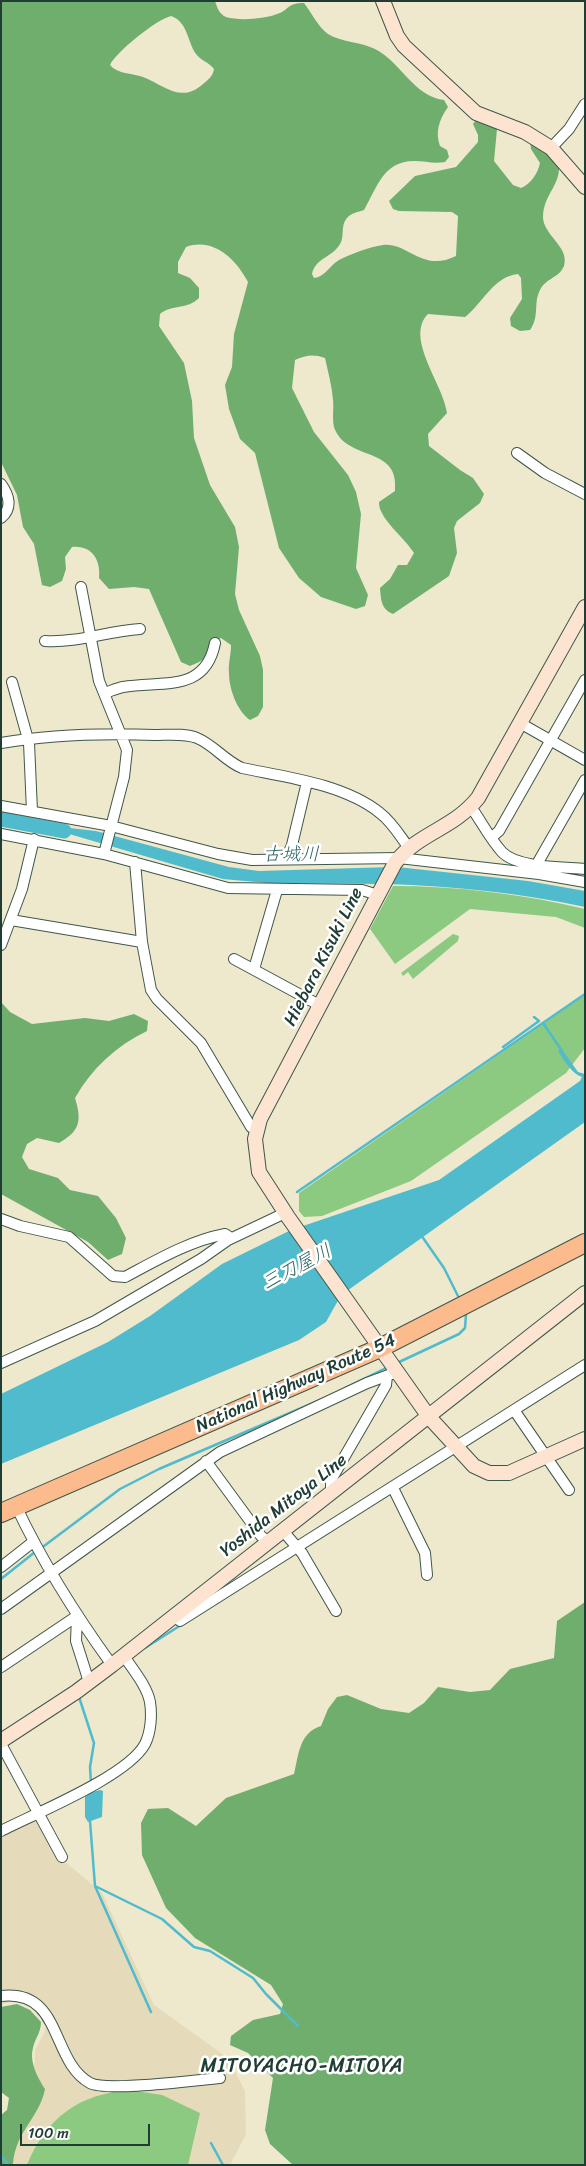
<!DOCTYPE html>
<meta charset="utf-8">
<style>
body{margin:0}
#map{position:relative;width:586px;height:2166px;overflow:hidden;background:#eee8cd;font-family:Sriracha,sans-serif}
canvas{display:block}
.frame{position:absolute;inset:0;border:2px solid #1f3d34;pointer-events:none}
.scale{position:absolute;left:20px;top:2124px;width:130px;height:22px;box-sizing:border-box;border:2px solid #1f3d34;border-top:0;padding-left:6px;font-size:15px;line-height:18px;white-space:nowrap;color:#1f3d34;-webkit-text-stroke:4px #fff;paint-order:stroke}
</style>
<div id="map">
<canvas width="586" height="2166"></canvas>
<div class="frame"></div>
<div class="scale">100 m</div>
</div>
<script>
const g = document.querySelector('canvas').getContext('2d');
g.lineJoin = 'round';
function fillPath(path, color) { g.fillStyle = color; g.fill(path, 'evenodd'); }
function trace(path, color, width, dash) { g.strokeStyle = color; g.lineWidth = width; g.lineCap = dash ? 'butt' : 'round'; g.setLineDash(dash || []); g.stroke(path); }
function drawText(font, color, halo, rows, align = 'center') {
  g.font = font + ' Sriracha,"Klee One",sans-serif'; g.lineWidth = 5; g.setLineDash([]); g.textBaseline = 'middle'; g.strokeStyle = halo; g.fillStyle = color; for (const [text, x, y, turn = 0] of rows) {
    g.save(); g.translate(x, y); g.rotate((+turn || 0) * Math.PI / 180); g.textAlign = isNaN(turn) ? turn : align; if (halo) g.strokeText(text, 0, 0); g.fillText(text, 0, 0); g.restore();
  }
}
const built = new Path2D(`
 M37,1817L57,1855L102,1893L154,2005L228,2058L236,2073L245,2091L246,2134L230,2165H17L7,2157L35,2061V2050L44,2034L45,2027L40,2017L30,2007L16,2001L1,2004V1835Z`);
const green = new Path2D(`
 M393,886C457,886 523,894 585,909V928L556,917L470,909L395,964L370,929Z
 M453,934L459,936L458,941L413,979L408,972L403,976L401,973Z
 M585,995V1048L566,1073L411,1181L322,1216L304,1217L299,1211V1193Z
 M129,2090L162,2095L200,2113L188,2165H27C46,2118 79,2094 129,2090Z`);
const forest = new Path2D(`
 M1,1H215C217,7 219,14 226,17C239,21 264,19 277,14C290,10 286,3 304,3C311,12 319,28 328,34C341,42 361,42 375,49C402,63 413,96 444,100L448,107C439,120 435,132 440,146L447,150L449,157L445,162C434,164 425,161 414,161C383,161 377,188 364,210C358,212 351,213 347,218C340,226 345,236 340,244C333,257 315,258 312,274L314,278C325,277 330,265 339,260C350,254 370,247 383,245C408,242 422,273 456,256L458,216L452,212L399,211L393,209L389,201L415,176L456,167L478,142V135L473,124L475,121L488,122L497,129L494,161L513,185L521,188C531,184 538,173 540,163L531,149L530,140L558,159C564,184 543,193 543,217C543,235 570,247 564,266C559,278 546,278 540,290C533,303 540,316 530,330L520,331L511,326L510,318L522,299L521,278L518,274C494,276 482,304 465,317L428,314C404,338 444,385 447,413L428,434L429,446L460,470L473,478L484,494L480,503L457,521L454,528L457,553L449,576L393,614C381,609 381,600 380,588L390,579L398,565H407L414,553C405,538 378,518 379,502L395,491C399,452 363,459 342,440C339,437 335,431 334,427C332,418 334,408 333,400C332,386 328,372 325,358C314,354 306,355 295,360L292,388L314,432L348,475L356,492L361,514L356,568L368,595L365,606L356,609L321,597L299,578L279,548L255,453L240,439L229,409L225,385L232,367L234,334L248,282C236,259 213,237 186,247L178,262V273L190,278L199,288V298C187,310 172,304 160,314L159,326L184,363L192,401L194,438L210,485L235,527L239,547L235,594L239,610L260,656L263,670V707L258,716L250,720C237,711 229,689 229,673C228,664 231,655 231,645L221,638L210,644C210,658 202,661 190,666L181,662L149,589L134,587L109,589L99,578C101,560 92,545 72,547L65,557L66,569L62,581L50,587L42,585L34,544L23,527L17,495L1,462ZM171,16C188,22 187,41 196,54C201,61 209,62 214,69C213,76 208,80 203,84C181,104 164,85 143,77C132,73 117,74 110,65C116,52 157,19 171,16Z
 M1,1002L10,1012L32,1024L85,1018L109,1021L134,1014L148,1021L147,1031C116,1046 92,1068 75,1098C82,1121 80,1131 59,1143L37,1138L27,1144L22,1157L29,1169L58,1178L70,1190L98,1196L116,1218L126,1238L122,1254L108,1260L88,1242L1,1194Z
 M585,1602V2165H293L270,2144L265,2130L273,2078L248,2053L230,2045L231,2036L253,2020L280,2014L283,2004L271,1985L195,1938L166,1908L142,1855L141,1823L148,1809L168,1808L196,1826L226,1798L294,1774C299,1754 299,1733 321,1726L328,1709L337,1697L347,1695L381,1709L409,1713L424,1703L438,1687L470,1692L490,1690L510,1669L554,1658L557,1621Z
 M17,2004L30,2010L41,2022C41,2033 35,2038 33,2048C29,2062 38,2078 45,2089C39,2119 15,2131 13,2165H1V2115L7,2110L9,2098L1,2092V2007Z`);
const water = new Path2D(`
 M35,824L96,831L229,867L259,871L391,867L381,884L267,883L223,879Z
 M397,867L528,881L585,891V907C520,893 453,886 387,884Z
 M561,1048L578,1072L585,1074V1122L344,1293L297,1228L439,1180L580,1081L582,1077C571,1073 565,1061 558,1051Z
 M293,1229L340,1297L326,1322L299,1340L1,1464V1394L108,1342L150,1316L222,1264Z
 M100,1790L103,1791L102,1817L88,1822L85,1817V1797L89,1793Z`);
const stream = new Path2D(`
 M543,1023L562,1051
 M503,1047L539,1021L534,1017
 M297,1192L585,994
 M421,1235L444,1268L459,1298
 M397,1363L459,1334L465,1328L466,1314
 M345,1388L388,1367
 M40,1549L120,1489L159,1469L320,1400
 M1,1579L35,1552
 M145,1648L181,1625
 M79,1697L94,1743L90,1767L91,1783
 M90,1821L95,1886L151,2012
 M95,1886L162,1919L194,1947L210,1951L253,1978L266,1994L298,2026
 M211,2143L223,2165
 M1,2156L9,2165`);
const river = new Path2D(`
 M1,819L64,831`);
const street = new Path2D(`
 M551,148L569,129L585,104
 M517,453L545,473L585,494
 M1,484C9,495 13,508 1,518
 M81,587L99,681L127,750L124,777L104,854
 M45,641C78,643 107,631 140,629
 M12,682L29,743L32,811
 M105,693C111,691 117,688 123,687C161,680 205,694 215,643
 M520,723L585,760
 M1,743C53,734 102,733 155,735C168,735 185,733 197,738C214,745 225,761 242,768C285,777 344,784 380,813C392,822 400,836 409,848
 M1,806L111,826L218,854L252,860L399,858L539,874L585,882
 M471,807C481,821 490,839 502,852C517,868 563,867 585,869
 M1,834L104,854L228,888L362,890L378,895
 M492,837L499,831L585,680
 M286,859L292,845L307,782
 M135,862L142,942L151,990L157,999L201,1043L251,1127L256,1130
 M537,864L585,780
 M11,920L142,942
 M1,945L22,889L34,839
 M234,959L321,1006
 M254,969L277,890
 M1,1219L20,1226L69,1237L113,1276L125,1277C157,1260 189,1241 225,1234L231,1238
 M1,1363L95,1321L201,1259L228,1240L285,1213
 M514,1410L569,1490
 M206,1461L261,1536L269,1542
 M393,1488L425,1553L427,1575
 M331,1492V1480L386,1385L387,1376
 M16,1506C43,1563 75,1614 112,1665
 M283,1531L302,1553L336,1611
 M1,1567L33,1542
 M1,1609L220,1452L367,1383L397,1372
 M176,1614L180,1621L585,1365
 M77,1616L76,1641L89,1682
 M1,1667L77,1616
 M1,1744L62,1857
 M1,1831C36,1813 128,1776 145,1744C151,1732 152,1715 150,1702C147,1686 133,1670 124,1656
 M1,1996C63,1989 50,2061 90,2083C107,2092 196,2080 220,2078`);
const secondary = new Path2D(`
 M383,1L397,36L404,46L476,113L525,132L551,148L585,187
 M585,607L478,798C452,830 419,832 395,863L260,1119L255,1139L259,1172L288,1217L429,1417L474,1466L489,1473H509L585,1439
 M1,1741L76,1692L112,1665L585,1293`);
const highway = new Path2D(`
 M1,1513L380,1348L585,1243`);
const streetNames = [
 ["Hiebara Kisuki Line",324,957,-63],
 ["National Highway Route 54",296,1384,-24],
 ["Yoshida Mitoya Line",284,1506,-38]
];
const waterNames = [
 ["古城川",291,855],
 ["三刀屋川",297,1268,-28]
];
const quarterNames = [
 ["MITOYACHO-MITOYA",302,2067]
];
fillPath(built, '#e5dbba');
fillPath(green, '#8bca80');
fillPath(forest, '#70ae6e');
fillPath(water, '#50bbcc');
trace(stream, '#50bbcc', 2.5);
trace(river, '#50bbcc', 15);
trace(street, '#3e574b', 12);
trace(secondary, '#3e574b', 16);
trace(highway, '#3e574b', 20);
trace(street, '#fff', 10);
trace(secondary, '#fde4d1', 14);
trace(highway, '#fbbb8d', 18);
drawText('18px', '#1f3d34', '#fff', streetNames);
drawText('italic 19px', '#2e6362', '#fff', waterNames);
g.letterSpacing = '1px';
drawText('20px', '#1f3d34', '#fff', quarterNames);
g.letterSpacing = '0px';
</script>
